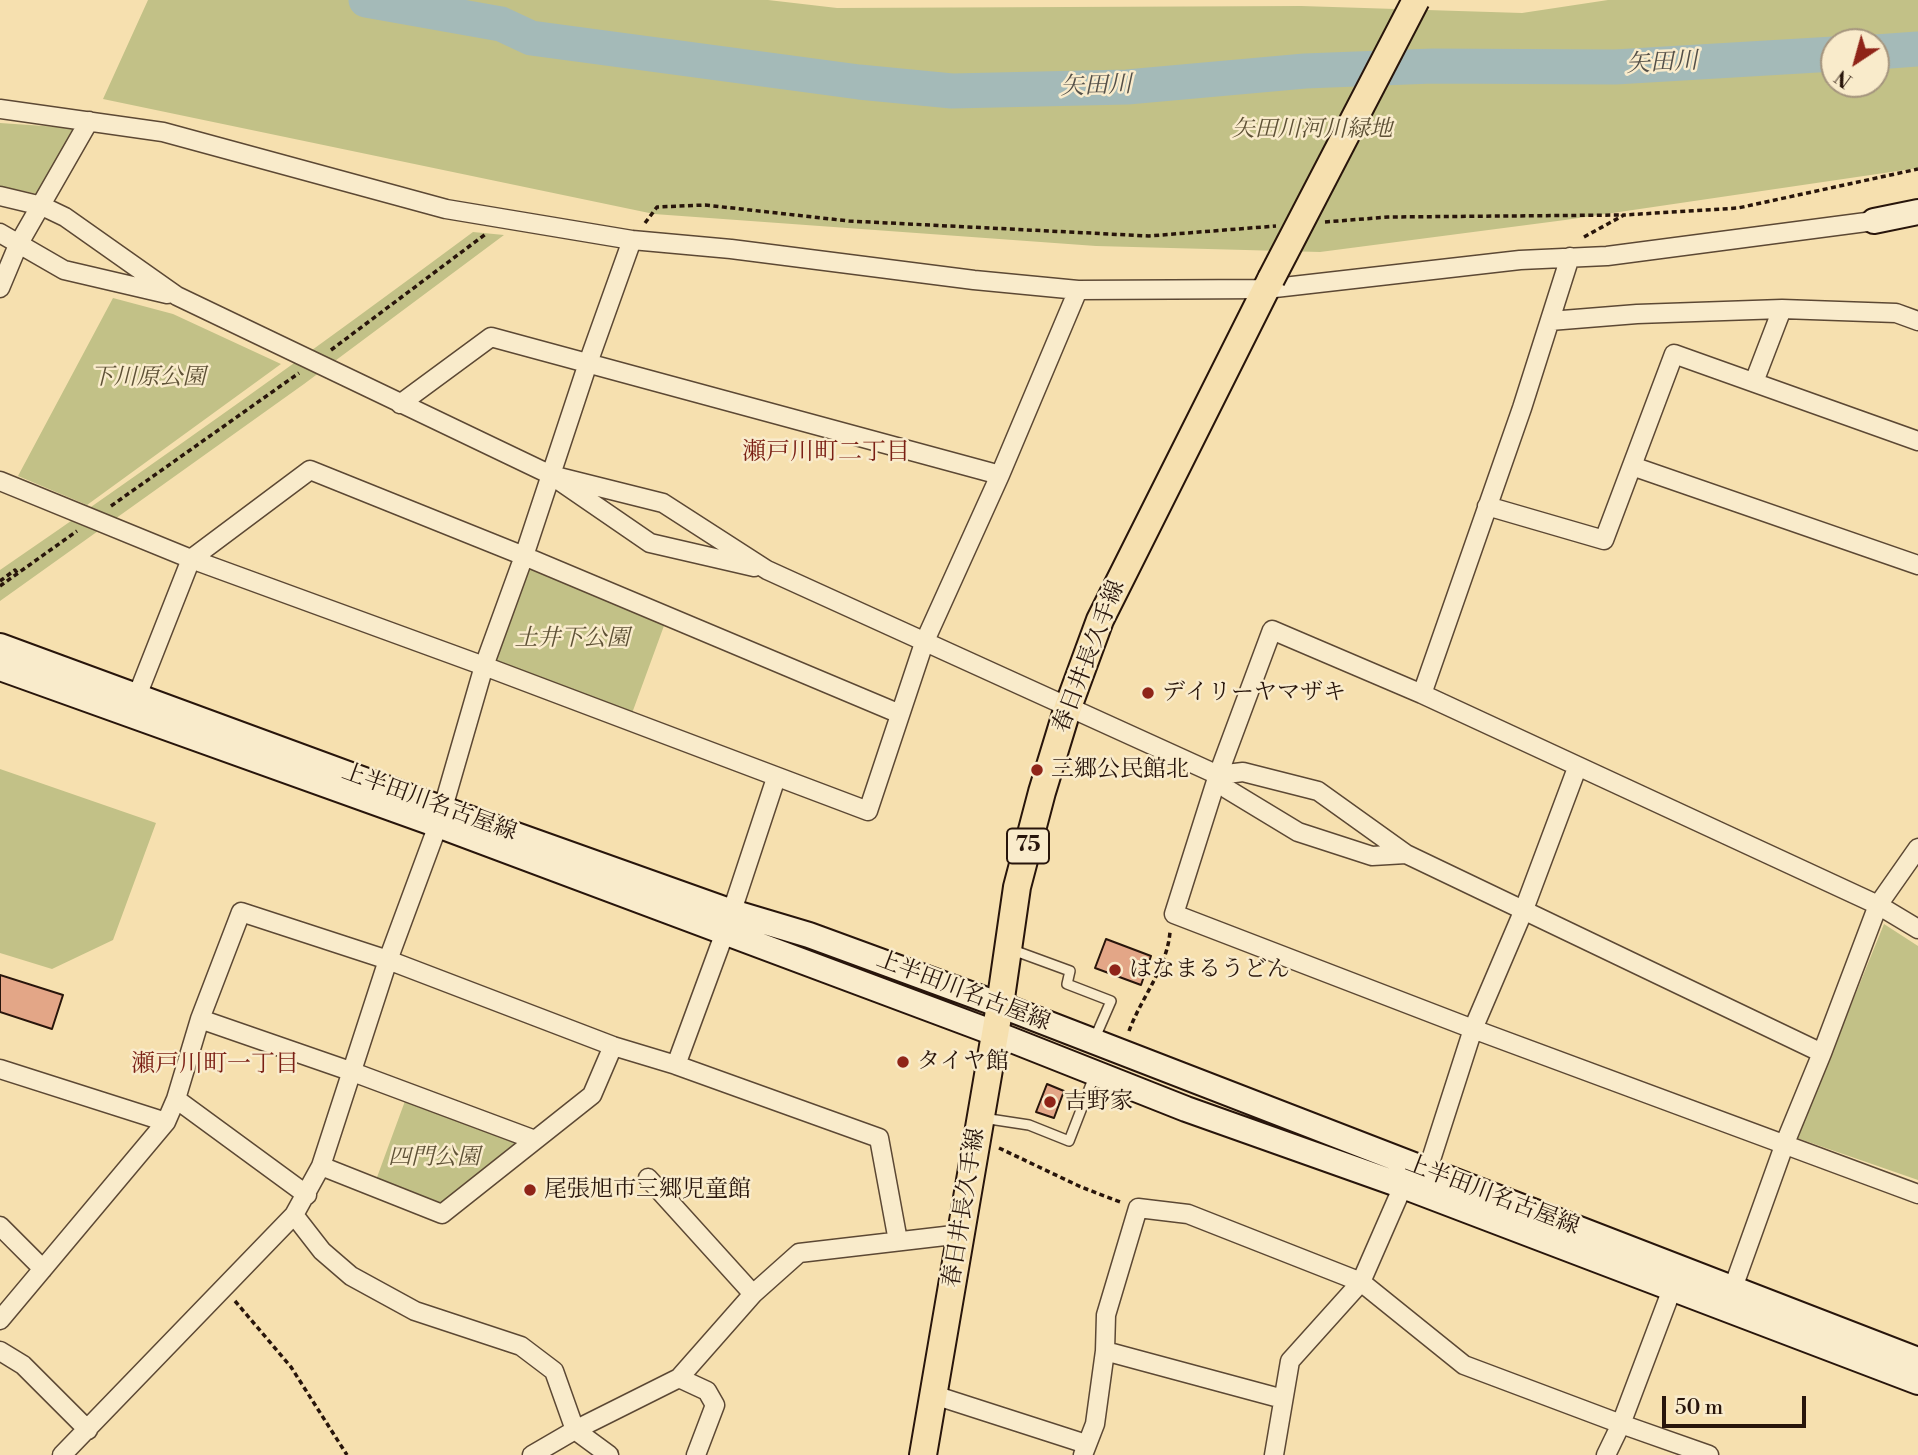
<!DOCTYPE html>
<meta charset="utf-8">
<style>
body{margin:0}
#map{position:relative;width:1918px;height:1455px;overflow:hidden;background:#f6e0af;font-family:"Libre Bodoni",serif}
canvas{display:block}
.north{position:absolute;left:1820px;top:28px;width:70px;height:70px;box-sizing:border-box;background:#f9ebcb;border:2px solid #a5957e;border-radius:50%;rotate:216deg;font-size:19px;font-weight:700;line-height:28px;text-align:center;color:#28150b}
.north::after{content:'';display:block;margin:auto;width:24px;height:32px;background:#8f2418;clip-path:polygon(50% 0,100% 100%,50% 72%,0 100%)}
.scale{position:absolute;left:1662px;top:1396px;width:144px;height:32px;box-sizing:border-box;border:4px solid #28150b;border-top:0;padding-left:9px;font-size:21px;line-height:24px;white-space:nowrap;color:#28150b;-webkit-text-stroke:5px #f9ebcb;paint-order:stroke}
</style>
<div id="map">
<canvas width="1918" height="1455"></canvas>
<div class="north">N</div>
<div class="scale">50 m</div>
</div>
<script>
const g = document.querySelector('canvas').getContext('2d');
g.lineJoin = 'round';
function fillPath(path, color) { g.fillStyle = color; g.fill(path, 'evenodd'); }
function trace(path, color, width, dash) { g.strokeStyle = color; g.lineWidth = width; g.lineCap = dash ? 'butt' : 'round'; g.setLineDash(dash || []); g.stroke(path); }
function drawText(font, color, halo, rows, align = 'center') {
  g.font = font + ' "Libre Bodoni","Noto Serif JP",serif'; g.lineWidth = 5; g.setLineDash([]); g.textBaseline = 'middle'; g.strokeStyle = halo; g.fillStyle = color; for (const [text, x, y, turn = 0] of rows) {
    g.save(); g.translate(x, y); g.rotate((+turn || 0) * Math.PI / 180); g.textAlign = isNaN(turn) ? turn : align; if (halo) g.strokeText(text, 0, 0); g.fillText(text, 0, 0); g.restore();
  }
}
const green = new Path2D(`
 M148,0H768L837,8L1301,6L1522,13L1608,0H1918V168L1565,220L1320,252L1096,246L654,214L103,99ZM1834,42H1876V84H1834Z
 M0,123L73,128L38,194L0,186Z
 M473,232L504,235L304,384L0,601V570C160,460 317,348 473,232Z
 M113,298L173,314L281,364L87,505L18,476Z
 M528,567L665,623L631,716L495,662Z
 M0,769L156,823L113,940L52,969L0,953Z
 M1884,924L1918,946V1180L1797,1138Z
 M405,1101L521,1143L441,1208L376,1180Z`);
const river = new Path2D(`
 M366,0L501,24L531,38L859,82L952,91L1127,87L1305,71L1433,66L1615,67L1834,54
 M1876,52L1918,49`);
const building = new Path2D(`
 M1106,939L1151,956L1141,985L1095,968Z
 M0,975L63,995L52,1029L0,1012Z
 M1047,1084L1064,1091L1054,1118L1036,1112Z`);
const path = new Path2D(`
 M1325,222L1388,217L1624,215
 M645,223L657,207L705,205L849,221L1149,236L1276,226
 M1584,237L1624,215L1738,208L1918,169
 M331,350L487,233
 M111,506L299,373
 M0,581L15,570L18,574
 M0,586L77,531
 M1129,1031C1141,998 1167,968 1170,932
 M999,1148L1081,1187L1123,1203
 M235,1301L291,1367L347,1455`);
const lane = new Path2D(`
 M1010,949L1070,971L1067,984L1111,1001L1094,1040
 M983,1118L1029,1125L1069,1141L1095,1074`);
const street = new Path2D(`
 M0,109L163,132L446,209L632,240L731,249L974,280L1078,290L1266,289L1520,260L1607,256L1874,221
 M0,196L42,206L65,217L177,296L551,475L650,543L754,567
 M0,233L64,270L167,294
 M0,288L18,245L89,121
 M1550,321L1637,314L1782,309
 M1754,382L1782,309L1896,313L1918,321
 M400,404L491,337L1000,475
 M1632,466L1918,565
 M551,475L663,503L767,570L1218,775L1243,772L1318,791L1406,854L1822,1053
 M0,481L191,559L484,666L868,811L924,643L1000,475L1078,290
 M1487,506L1604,540L1674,354L1918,441
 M1422,694L1522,408L1570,257
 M137,696L191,559L310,470L524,556L900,714
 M1218,775L1227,789L1298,832L1372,856L1406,854
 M1918,929L1878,905L1422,694L1272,630L1218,775L1174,914L1473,1029L1918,1194
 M200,1019L350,1071L535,1140
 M676,1065L725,932L776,778
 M0,1069L166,1122
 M176,1099L307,1195
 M321,1166L442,1214L592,1095L613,1046
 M1427,1172L1473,1029L1523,912L1577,768
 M648,1178L753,1294
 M294,1215L322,1251L351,1276L415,1311L521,1346L554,1371L575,1430L609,1455
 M0,1226L43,1269
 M1729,1299L1785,1143L1822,1053L1878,905L1918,848
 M0,1320L166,1122L176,1099L200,1019L241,912L388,960L613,1046L676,1065L879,1138L898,1241
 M0,1351L23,1365L88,1430
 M1105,1351L1283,1399
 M679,1378L707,1391L715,1405L696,1455
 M934,1395L1086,1444
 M62,1455L294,1215L321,1166L388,960L438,825L484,666L524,556L588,363L632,240
 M532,1455L575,1430L679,1378L753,1294L799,1253L962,1234
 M1083,1455L1095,1424L1105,1351L1106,1315L1138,1208L1188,1214L1361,1282L1464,1365L1621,1424L1709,1455
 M1274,1455L1290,1361L1361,1282L1403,1186
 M1606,1455L1621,1424L1672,1289`);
const secondary = new Path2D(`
 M1874,221L1918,212
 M0,646L443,809L732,912L809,935L1000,1005L1918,1360
 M0,668L438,825L994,1033L1186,1109L1403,1186L1918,1382`);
const primary = new Path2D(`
 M923,1455L1000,1005L1017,887L1042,792L1068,707L1100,620L1271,279`);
const primaryBridge = new Path2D(`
 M1271,279L1416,0`);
const markers = [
 [1148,693,7,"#8f2418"],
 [1037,770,7,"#8f2418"],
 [1115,970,7,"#8f2418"],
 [903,1062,7,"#8f2418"],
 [1050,1102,7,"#8f2418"],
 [530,1190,7,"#8f2418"]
];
const shields = [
 [1028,846,42]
];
const shieldNames = [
 ["75",1028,846]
];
const parkNames = [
 ["矢田川河川緑地",1312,130],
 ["下川原公園",148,378],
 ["土井下公園",572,639],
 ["四門公園",434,1158]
];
const streetNames = [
 ["春日井長久手線",1090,657,-69],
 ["上半田川名古屋線",429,803,20],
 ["上半田川名古屋線",963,992,21],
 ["上半田川名古屋線",1492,1196,21],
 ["春日井長久手線",965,1208,-81]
];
const poiNames = [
 ["デイリーヤマザキ",1162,693],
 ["三郷公民館北",1051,770],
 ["はなまるうどん",1129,970],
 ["タイヤ館",917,1062],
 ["吉野家",1064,1102],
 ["尾張旭市三郷児童館",544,1190]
];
const waterNames = [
 ["矢田川",1662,64,-3],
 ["矢田川",1096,87,-2]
];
const neighbourhoodNames = [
 ["瀬戸川町二丁目",826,453],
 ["瀬戸川町一丁目",215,1065]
];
fillPath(green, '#c2c187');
trace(river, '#a4bab8', 35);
fillPath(building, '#e3a687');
trace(building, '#28150b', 2);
trace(lane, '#5c4834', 12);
trace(street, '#5c4834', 21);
trace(secondary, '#28150b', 28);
trace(primary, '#28150b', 30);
trace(path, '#28150b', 3.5, [5, 3.5]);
trace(lane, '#f9ebcb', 9);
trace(street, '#f9ebcb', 18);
trace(secondary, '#f9ebcb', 24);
trace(primary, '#f6e0af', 26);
trace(primaryBridge, '#28150b', 30, []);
trace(primaryBridge, '#f6e0af', 26);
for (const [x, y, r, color] of markers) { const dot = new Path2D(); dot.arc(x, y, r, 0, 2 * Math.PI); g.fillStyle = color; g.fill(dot); trace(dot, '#f9ebcb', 2.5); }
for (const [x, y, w] of shields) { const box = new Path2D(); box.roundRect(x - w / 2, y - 17.5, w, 35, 5); g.fillStyle = '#f9ebcb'; g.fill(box); trace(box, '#28150b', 2); }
drawText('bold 21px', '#28150b', null, shieldNames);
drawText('italic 23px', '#5e5136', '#f9ebcb', parkNames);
drawText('23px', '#28150b', '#f9ebcb', streetNames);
drawText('23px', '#28150b', '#f9ebcb', poiNames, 'left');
drawText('italic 24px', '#534f48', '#f9ebcb', waterNames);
drawText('24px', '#7a1f14', '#f9ebcb', neighbourhoodNames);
</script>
